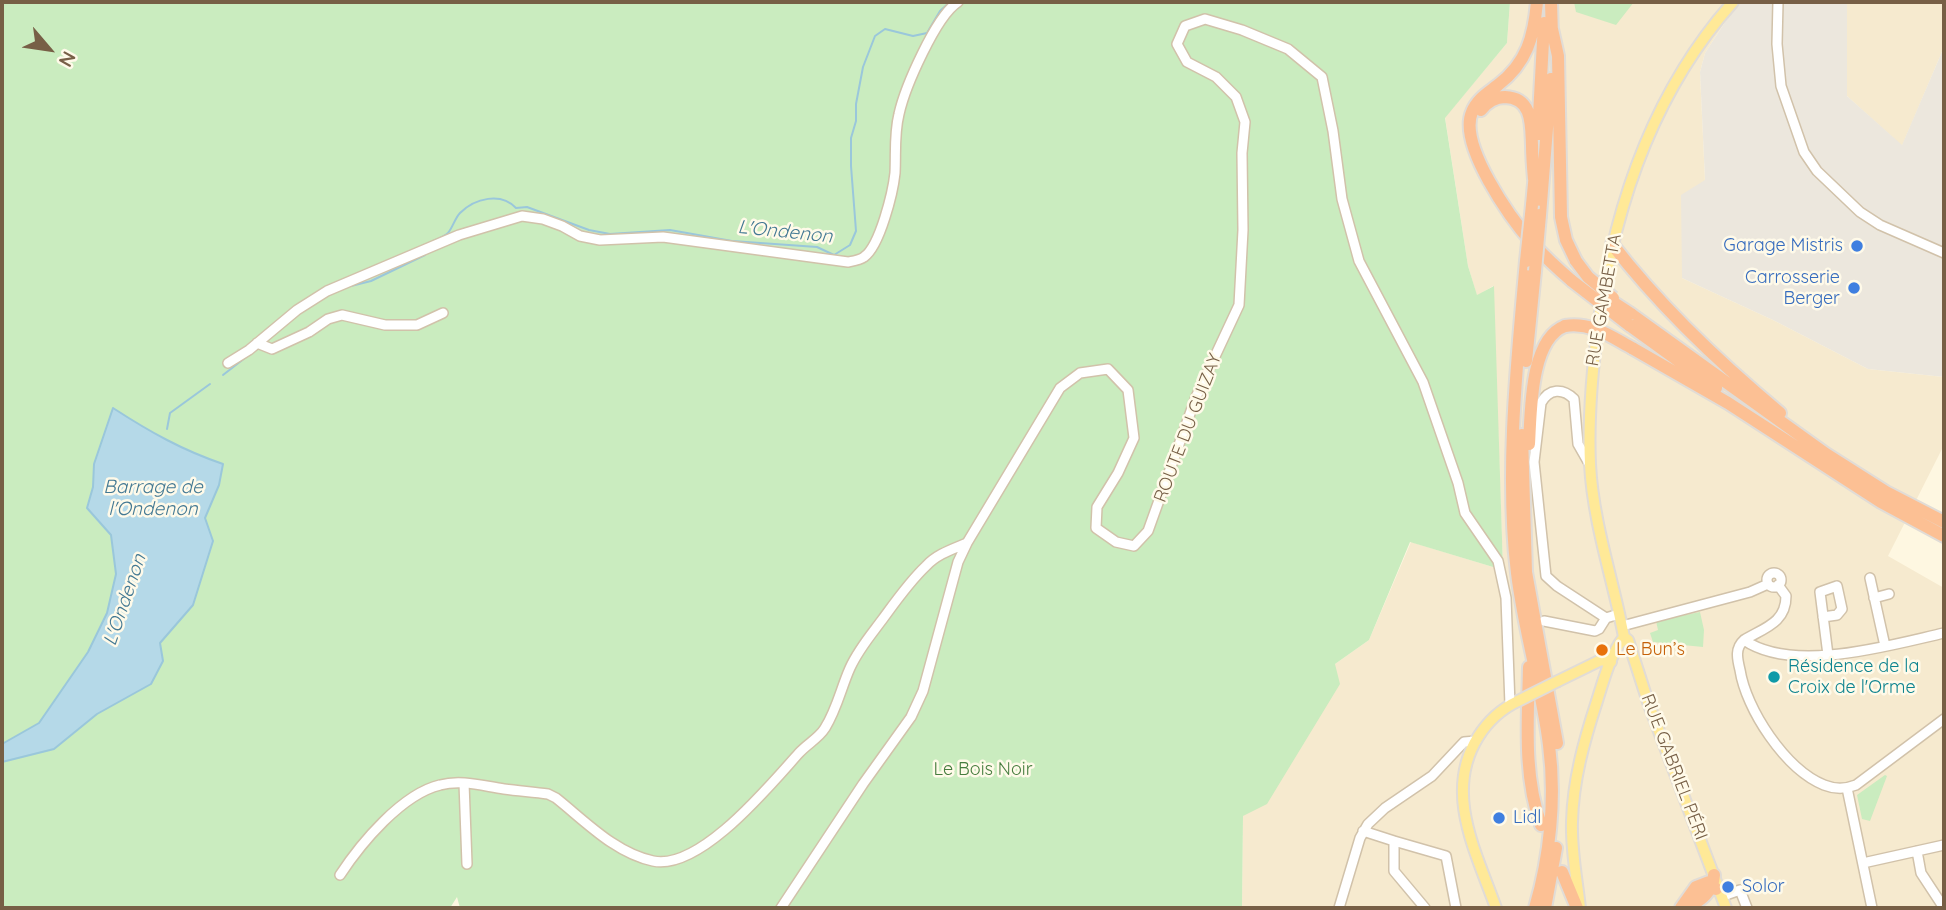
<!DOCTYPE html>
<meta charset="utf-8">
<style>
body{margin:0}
#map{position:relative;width:1946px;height:910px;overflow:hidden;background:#fef7e1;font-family:Quicksand,sans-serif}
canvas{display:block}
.frame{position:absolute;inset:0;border:4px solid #775f46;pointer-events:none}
.north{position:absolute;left:14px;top:14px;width:70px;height:70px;-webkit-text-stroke:5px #fffae9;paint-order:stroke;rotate:119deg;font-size:19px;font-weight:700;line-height:28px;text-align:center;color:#775f46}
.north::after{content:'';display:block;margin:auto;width:24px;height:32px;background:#775f46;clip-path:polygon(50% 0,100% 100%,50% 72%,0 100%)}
</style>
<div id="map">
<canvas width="1946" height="910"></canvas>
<div class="frame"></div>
<div class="north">N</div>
</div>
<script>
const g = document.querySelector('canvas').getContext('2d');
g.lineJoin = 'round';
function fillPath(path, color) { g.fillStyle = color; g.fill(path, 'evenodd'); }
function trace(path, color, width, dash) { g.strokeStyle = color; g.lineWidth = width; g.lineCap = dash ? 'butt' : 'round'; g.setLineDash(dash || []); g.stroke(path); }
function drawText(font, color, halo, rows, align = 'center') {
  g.font = font + ' Quicksand,sans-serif'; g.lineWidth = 5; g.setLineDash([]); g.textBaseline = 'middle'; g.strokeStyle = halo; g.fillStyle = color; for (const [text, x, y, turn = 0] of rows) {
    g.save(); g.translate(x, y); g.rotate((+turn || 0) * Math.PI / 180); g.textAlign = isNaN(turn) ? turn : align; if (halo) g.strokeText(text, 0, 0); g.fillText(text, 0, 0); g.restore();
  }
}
const residential = new Path2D(`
 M1510,2H1738L1705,53L1700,72L1705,181L1682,278L1775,321L1868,369L1944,377V445L1888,556L1944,588V908H1242L1243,816L1335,664L1369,640L1411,542L1503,570L1493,286L1477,296L1468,266L1445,117L1507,43Z
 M1847,2H1944V47L1902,146L1847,96Z`);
const industrial = new Path2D(`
 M1738,2H1847V96L1902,145L1944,47V377L1868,369L1775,321L1682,278L1681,195L1705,180L1700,72L1705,53Z`);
const green = new Path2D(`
 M2,2H1510L1507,43L1445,118L1468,266L1477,295L1494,286L1503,570L1410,542L1369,640L1335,664L1340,684L1267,804L1243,816L1242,908H460L457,897L450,908H2Z
 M1574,2H1634L1616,25L1576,12Z
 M1700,612L1704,630L1703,647L1653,642L1650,633L1658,630L1656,621Z
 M1885,775L1887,776L1870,821L1862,819L1857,795Z`);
const water = new Path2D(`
 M113,408C150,432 182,450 223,464L219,485L205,518L213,541L193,605L160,643L163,661L151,684L97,714L54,749L2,762V744L39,723L88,652L107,613L116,574L111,535L87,508L93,487L94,464Z`);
const stream = new Path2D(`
 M433,241C438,239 445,236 448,233C453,227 455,218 460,213C475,198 501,192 516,208L527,207L589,230L610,234L670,230L732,241L817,247L834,255L850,245L856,231L851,166V138L856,121V104L863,67L875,36L885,29L913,36L927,33L940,11L950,2
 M351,286L371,281L425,255
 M223,375L250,354
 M167,429L170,413L210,384`);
const minor = new Path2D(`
 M1778,2L1777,44L1781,86L1804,152L1817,171L1860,212L1880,225L1944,253
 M257,343L272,349L309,332L328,319L342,315L385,325H417L443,313
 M228,363L249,350L297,310L327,291L459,235L522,216L543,219L562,226L580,236L600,240L663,237L848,262C853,261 860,260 864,257C880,246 893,192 895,173C896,153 894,134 899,114C905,87 936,16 958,2
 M1590,465L1578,444L1574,399C1563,388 1549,388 1541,403L1534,462L1546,576L1557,586L1606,618L1619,614
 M1767 580a7 7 0 1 1 14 0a7 7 0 1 1-14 0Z
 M1870,578L1885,646
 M1778,585L1786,596C1786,623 1764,628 1744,640C1735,648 1737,658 1740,670C1746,709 1785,769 1824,785C1834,789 1846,789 1856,785L1944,719
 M1874,598L1889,594
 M1823,617L1837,615L1842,609L1837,586L1820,592L1828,655
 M1544,621L1595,631L1599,629L1606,618
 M1622,626L1750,592L1768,584
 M1744,640C1793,674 1890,645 1944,633
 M464,783L467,864
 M1847,788L1872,908
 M1363,831L1394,841V871L1425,908
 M1394,841L1446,856L1456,908
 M1917,851L1921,873L1944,908
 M1863,863L1944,845
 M340,875C361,843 402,794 440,785C461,779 483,786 504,789C519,791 533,792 548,794L556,798C585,821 615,853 653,861C700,871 770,785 799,753C807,744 819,738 825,728C837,709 841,688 850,668C858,650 870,636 882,620C896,601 909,582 926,566C937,554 953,549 967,543
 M1723,896L1740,890L1747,908
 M781,908L863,784L911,717L923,691L958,562L967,543L1060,388L1080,373L1108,369L1128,390L1134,438L1118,473L1097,507L1096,528L1116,542L1134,546L1148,531L1196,397L1239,305L1243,230L1242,153L1245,122L1236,97L1216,77L1187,62L1177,44L1185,26L1205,19L1242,30L1288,49L1322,77L1333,131L1342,199L1359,261L1423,382L1458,483L1465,513L1498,561L1506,598L1510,705
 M1339,908L1360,838L1368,824L1385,808L1432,776L1464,742L1476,741`);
const major = new Path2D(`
 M1558,681L1601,660L1611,662
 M1496,908C1477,854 1443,793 1478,737C1488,721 1501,709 1518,701
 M1580,908C1577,880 1571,851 1572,822C1573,780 1584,741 1597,701C1604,679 1610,655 1624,637
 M1726,908L1649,705L1628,640L1624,637C1613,579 1593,523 1590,464C1588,418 1592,372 1598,326C1614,207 1652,93 1733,2`);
const highway = new Path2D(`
 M1537,2C1534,36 1527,63 1498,85C1488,93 1477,99 1472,112C1458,145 1511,219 1533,244C1545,257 1558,269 1572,281
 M1551,2L1552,36
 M1552,29L1558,56L1561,217L1566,240L1576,261
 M1481,110C1487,102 1495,97 1505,97C1533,98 1531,125 1532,145C1532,156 1533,168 1534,179
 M1538,134L1544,23
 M1532,205L1535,173
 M1540,215L1551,79
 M1612,244C1659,305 1721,364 1780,413
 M1526,261C1517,361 1505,473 1517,573C1524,631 1542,688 1549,745C1556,798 1550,857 1535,908
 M1631,314L1826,454L1886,492L1944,522
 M1629,325L1716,388
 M1632,348L1728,403L1881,502L1944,536
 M1526,361L1535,271
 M1522,435L1526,572L1557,743
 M1529,444C1531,411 1530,339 1565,326
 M1529,667C1528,720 1523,775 1541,825
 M1562,872L1577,908
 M1545,908L1556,848
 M1681,908L1696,887L1709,882L1716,889
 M1687,908C1701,900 1713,892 1714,875`);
const majorBridge = new Path2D(`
 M1518,701L1558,681`);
const highwayBridge = new Path2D(`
 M1526,261L1532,205
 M1576,261L1588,277L1613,298
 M1535,271L1540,215
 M1572,281L1629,325
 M1605,297L1631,314
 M1565,326C1591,322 1610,336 1632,348`);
const markers = [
 [1857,246,7,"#3f7fe0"],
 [1854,288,7,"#3f7fe0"],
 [1602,650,7,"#e8710a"],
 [1774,677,7,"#0f9aa8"],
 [1499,818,7,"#3f7fe0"],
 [1728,887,7,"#3f7fe0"]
];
const shopNames = [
 ["Garage Mistris",1843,246],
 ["Carrosserie",1840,278],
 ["Berger",1840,299],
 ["Lidl",1513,818,"left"],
 ["Solor",1742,887,"left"]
];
const streetNames = [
 ["RUE GAMBETTA",1604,300,-80],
 ["ROUTE DU GUIZAY",1188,428,-69],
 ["RUE GABRIEL PÉRI",1674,767,69]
];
const foodNames = [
 ["Le Bun’s",1616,650]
];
const cultureNames = [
 ["Résidence de la",1788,667],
 ["Croix de l'Orme",1788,688]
];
const parkNames = [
 ["Le Bois Noir",983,770]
];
const waterNames = [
 ["L'Ondenon",785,232,6],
 ["Barrage de",153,487],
 ["l'Ondenon",153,509],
 ["L'Ondenon",125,600,-71]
];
fillPath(residential, '#f6eacf');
fillPath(industrial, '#ece7dd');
fillPath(green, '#caecbf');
fillPath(water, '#b5d9e8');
trace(water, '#9ac7db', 2);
trace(stream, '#9ac7db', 2);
trace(minor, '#d1c2aa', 12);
trace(major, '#e1dcd6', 14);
trace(highway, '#e1dcd6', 16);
trace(minor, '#fff', 9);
trace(major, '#ffe997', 10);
trace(highway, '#fcc094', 12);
trace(majorBridge, '#e1dcd6', 14, []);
trace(highwayBridge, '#e1dcd6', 16, []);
trace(majorBridge, '#ffe997', 10);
trace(highwayBridge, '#fcc094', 12);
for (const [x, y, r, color] of markers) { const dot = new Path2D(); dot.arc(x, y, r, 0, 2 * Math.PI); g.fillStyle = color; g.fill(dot); trace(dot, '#fffae9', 2.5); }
drawText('18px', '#366cbe', '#fffae9', shopNames, 'right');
drawText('18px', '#775f46', '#fffae9', streetNames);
drawText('18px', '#c56008', '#fffae9', foodNames, 'left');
drawText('18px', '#0d838f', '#fffae9', cultureNames, 'left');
drawText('18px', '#467d3e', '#fffae9', parkNames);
drawText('italic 19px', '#427893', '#fffae9', waterNames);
</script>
